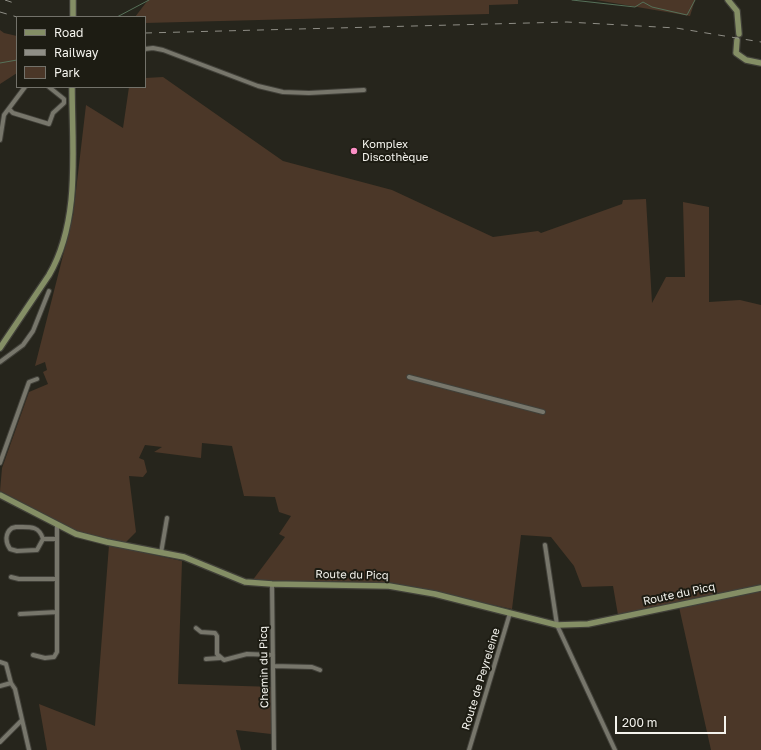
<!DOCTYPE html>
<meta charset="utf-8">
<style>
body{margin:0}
#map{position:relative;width:761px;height:750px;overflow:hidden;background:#26251c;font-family:"Golos Text",sans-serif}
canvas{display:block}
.legend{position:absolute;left:16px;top:16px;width:130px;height:72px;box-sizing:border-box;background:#1d1c13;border:1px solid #73726a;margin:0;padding:5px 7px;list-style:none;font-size:12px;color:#f4f3ed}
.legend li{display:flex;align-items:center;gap:8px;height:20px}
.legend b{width:20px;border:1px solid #73726a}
.scale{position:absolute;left:615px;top:716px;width:111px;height:18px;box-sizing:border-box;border:2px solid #f4f3ed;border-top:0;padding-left:5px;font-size:12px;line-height:14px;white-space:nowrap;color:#f4f3ed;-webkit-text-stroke:3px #1d1c13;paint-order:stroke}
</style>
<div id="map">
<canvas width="761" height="750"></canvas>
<ul class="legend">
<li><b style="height:5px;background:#848e65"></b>Road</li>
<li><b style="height:5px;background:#8f8e86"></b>Railway</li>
<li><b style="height:11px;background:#4b3728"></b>Park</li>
</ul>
<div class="scale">200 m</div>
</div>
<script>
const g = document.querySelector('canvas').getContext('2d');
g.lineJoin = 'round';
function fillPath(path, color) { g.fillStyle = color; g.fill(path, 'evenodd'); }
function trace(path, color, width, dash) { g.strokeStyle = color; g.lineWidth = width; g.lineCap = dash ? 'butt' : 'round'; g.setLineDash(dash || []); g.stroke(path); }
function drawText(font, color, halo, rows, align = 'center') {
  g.font = font + ' "Golos Text",sans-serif'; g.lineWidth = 4; g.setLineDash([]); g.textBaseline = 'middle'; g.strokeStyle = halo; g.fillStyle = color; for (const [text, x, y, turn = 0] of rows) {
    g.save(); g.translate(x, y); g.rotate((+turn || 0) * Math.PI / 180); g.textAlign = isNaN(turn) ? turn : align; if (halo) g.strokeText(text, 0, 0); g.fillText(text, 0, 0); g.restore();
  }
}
const green = new Path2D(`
 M148,0H518V4L489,5V14L145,23V17H135Z
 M596,0H695L690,16Z
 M0,30L4,33L17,36V73L0,84Z
 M163,77L283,161L392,190L493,237L538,231L541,233L622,204L623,200L646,199L652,303L666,277H685L683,202L709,207V302L740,300L761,305V750H711L679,607L618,615L613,586L582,587L574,566L551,537L521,535L512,609L387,582L252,581L285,537L279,534L291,516L279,512L275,497L244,496L232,446L202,443L201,458L154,452L162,447L145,445L139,458L144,460L147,472L143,477L129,476L136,532L125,543L79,532L0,491L2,468L29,392L48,384L43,372L47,370L45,362L35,366L73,216L86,105L123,128L129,87H145V78Z
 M109,545L182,561L178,684L275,687L276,696L271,734L236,730L241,750H47L39,704L95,726Z`);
const stream = new Path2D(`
 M572,0L635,7L643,2L652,7L687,15L695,0
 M117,17L149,0
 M0,63L17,60`);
const street = new Path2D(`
 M145,49L153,48L163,50L258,86L283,92L309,93L364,90
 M9,109L13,113L49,124L53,113L64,103V99L49,87
 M0,140L4,115L25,87
 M0,362L23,345L33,331L49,291
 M409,377L543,412
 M0,463L29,382L37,379
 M16,527C29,527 39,525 43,539L37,550L17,551L10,549C5,542 5,533 12,528Z
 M43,539H57
 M545,545L557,625L615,750
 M161,553L167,518
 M11,577L19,579H57
 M272,584L274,750
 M20,614L57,612
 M196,628L201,632L215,633L217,636V654L224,660L247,654L273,655
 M33,655L45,658L54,657L57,652V524
 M206,659L220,658
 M0,662L6,664L11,683L15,689L29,750
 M273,666L312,667L320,670
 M0,686L11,683
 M0,742L21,721
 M469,750L510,613`);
const secondary = new Path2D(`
 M728,0L737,11L739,34
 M73,17V0
 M737,40L736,53L746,60L761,63
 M0,348L49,275C81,220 72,148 72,87
 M0,495L76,534L107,542L184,557L245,582L272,584L389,586L435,594L557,625L588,624L761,588`);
const rail = new Path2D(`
 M5,0L17,4
 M0,12L17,17
 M145,33L567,22L676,28L761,42`);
const markers = [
 [354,151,4,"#fb8fc5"]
];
const poiNames = [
 ["Komplex",362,145],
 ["Discothèque",362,158]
];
const streetNames = [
 ["Route du Picq",352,575,1],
 ["Route du Picq",679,594,-12],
 ["Chemin du Picq",264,667,-91],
 ["Route de Peyreleine",481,679,-73]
];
fillPath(green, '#4b3728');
trace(stream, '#567159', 1);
trace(street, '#414039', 6);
trace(secondary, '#414039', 8);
trace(street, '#77766b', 4);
trace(secondary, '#848e65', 5.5);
trace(rail, '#8f8e86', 1, [7, 7]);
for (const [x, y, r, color] of markers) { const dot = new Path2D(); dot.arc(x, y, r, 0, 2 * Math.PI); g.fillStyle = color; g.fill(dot); trace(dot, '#1d1c13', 1.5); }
drawText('11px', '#f4f3ed', '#1d1c13', poiNames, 'left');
drawText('11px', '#f4f3ed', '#1d1c13', streetNames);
</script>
